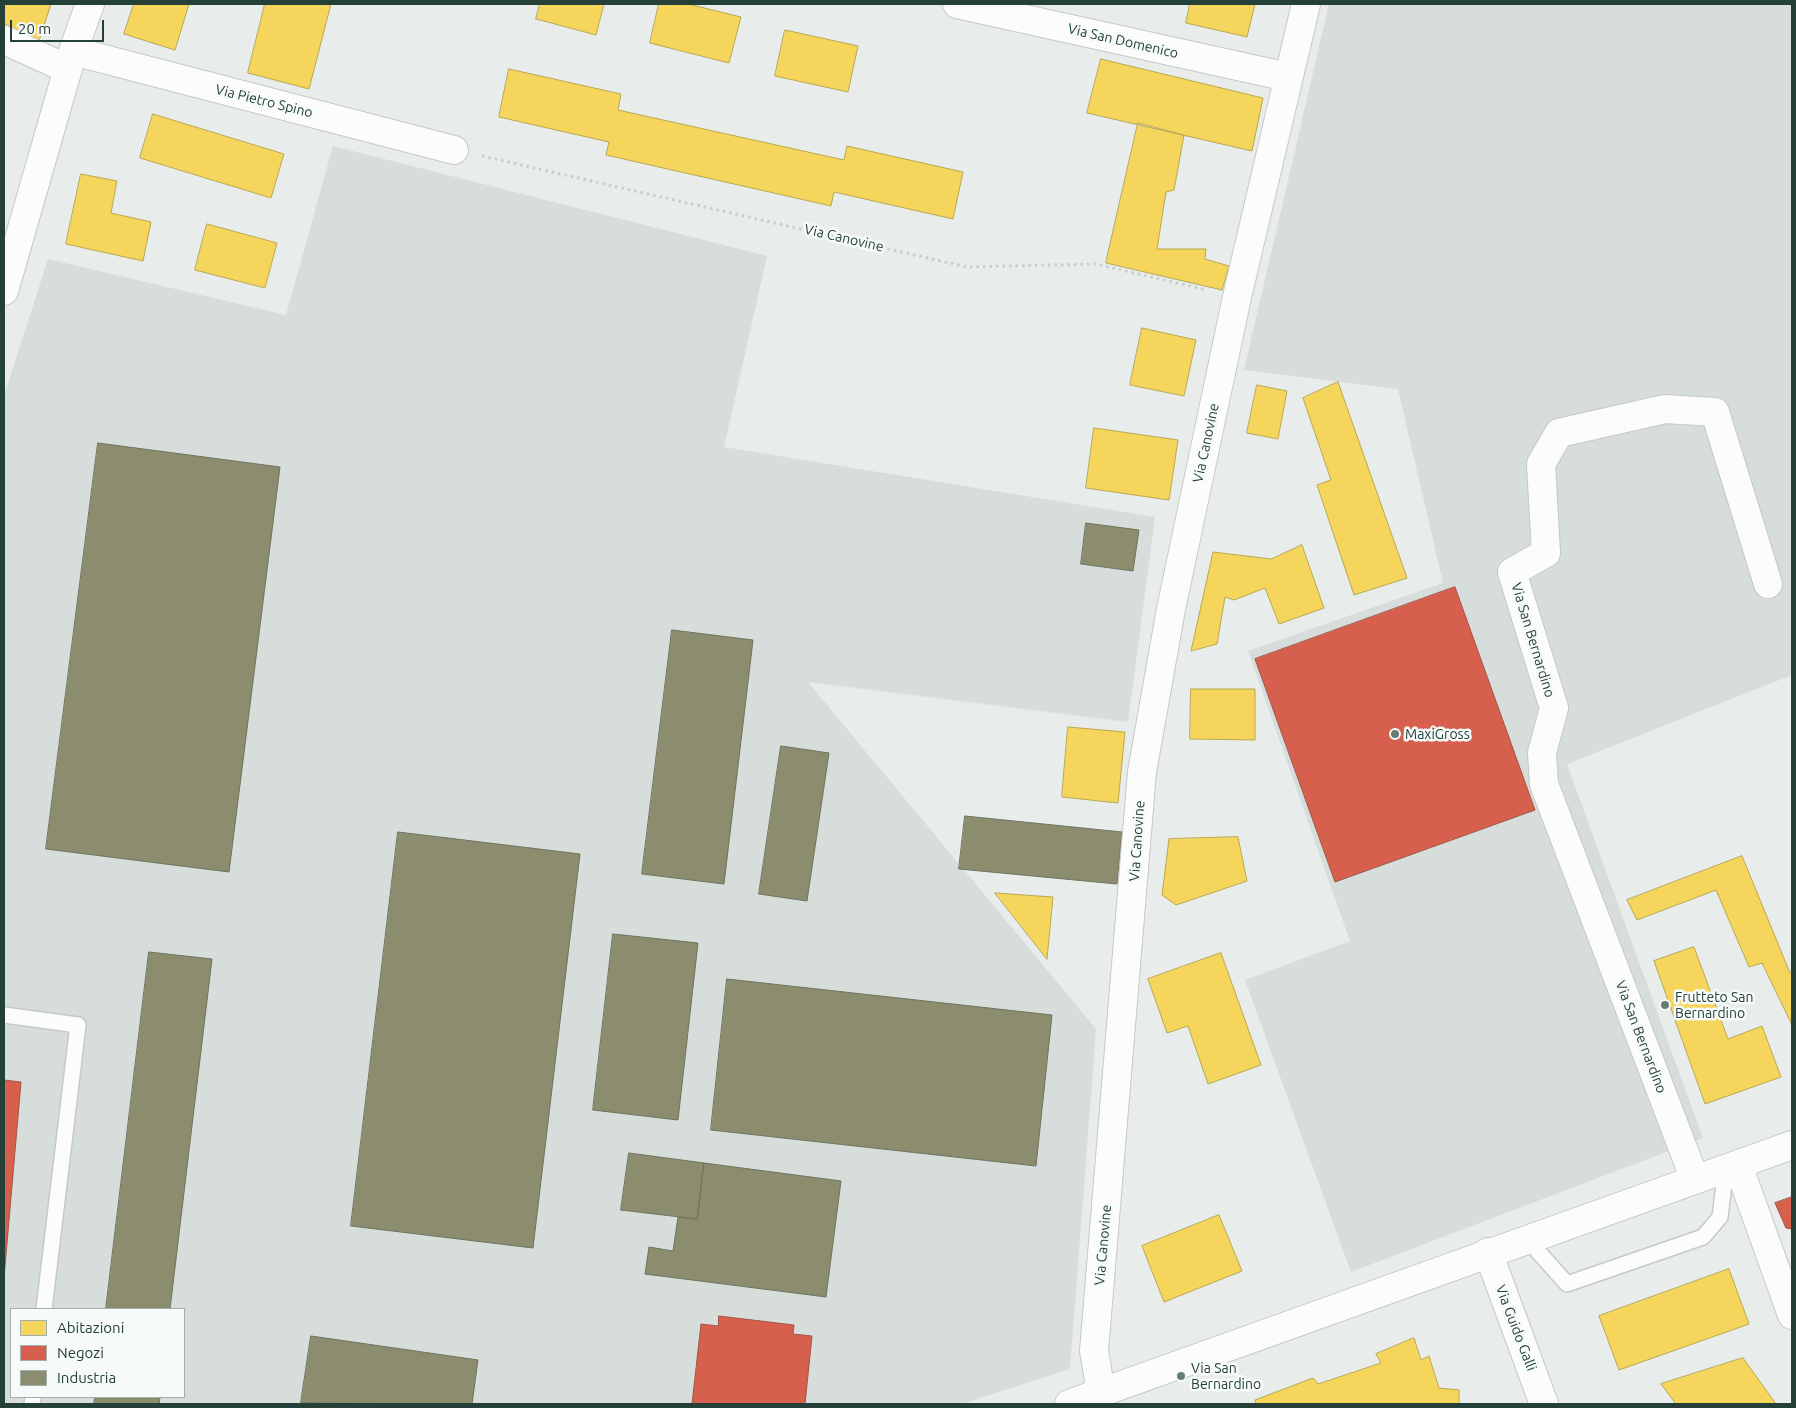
<!DOCTYPE html>
<style>
body{margin:0}
#map{position:relative;width:1796px;height:1408px;overflow:hidden;background:#e8ecea;font-family:Ubuntu,sans-serif}
canvas{display:block}
.frame{position:absolute;inset:0;border:5px solid #254039;pointer-events:none}
.legend{position:absolute;left:10px;top:1308px;width:175px;height:90px;box-sizing:border-box;background:#f6faf8;border:1px solid #a2b0ac;margin:0;padding:6px 9px;list-style:none;font-size:15px;color:#254039}
.legend li{display:flex;align-items:center;gap:10px;height:25px}
.legend b{width:25px;border:1px solid #a2b0ac}
.scale{position:absolute;left:10px;top:20px;width:94px;height:22px;box-sizing:border-box;border:2px solid #254039;border-top:0;padding-left:6px;font-size:15px;line-height:18px;white-space:nowrap;color:#254039;-webkit-text-stroke:4px #f6faf8;paint-order:stroke}
</style>
<div id="map">
<canvas width="1796" height="1408"></canvas>
<div class="frame"></div>
<ul class="legend">
<li><b style="height:14px;background:#f6d55c"></b>Abitazioni</li>
<li><b style="height:14px;background:#d6604d"></b>Negozi</li>
<li><b style="height:14px;background:#8c8c6e"></b>Industria</li>
</ul>
<div class="scale">20 m</div>
</div>
<script>
const g = document.querySelector('canvas').getContext('2d');
g.lineJoin = 'round';
function fillPath(path, color) { g.fillStyle = color; g.fill(path, 'evenodd'); }
function trace(path, color, width, dash) { g.strokeStyle = color; g.lineWidth = width; g.lineCap = dash ? 'butt' : 'round'; g.setLineDash(dash || []); g.stroke(path); }
function drawText(font, color, halo, rows, align = 'center') {
  g.font = font + ' Ubuntu,sans-serif'; g.lineWidth = 5; g.setLineDash([]); g.textBaseline = 'middle'; g.strokeStyle = halo; g.fillStyle = color; for (const [text, x, y, turn = 0] of rows) {
    g.save(); g.translate(x, y); g.rotate((+turn || 0) * Math.PI / 180); g.textAlign = isNaN(turn) ? turn : align; if (halo) g.strokeText(text, 0, 0); g.fillText(text, 0, 0); g.restore();
  }
}
const built = new Path2D(`
 M1329,4H1792V675L1567,764L1703,1138L1351,1272L1245,980L1350,941L1248,651L1443,583L1398,389L1244,370Z
 M333,146L767,256L724,447L1155,517L1128,722L808,682L1096,1029L1070,1369L961,1404H4V396L48,259L286,315ZM11,1309H184V1397H11Z`);
const homes = new Path2D(`
 M4,4H51L39,41L4,24Z
 M134,4H189L175,50L124,34Z
 M265,4H331L309,89L248,73Z
 M540,4H604L596,35L536,19Z
 M659,4H688L741,17L729,63L650,43Z
 M1190,4H1255L1247,37L1186,23Z
 M785,30L858,46L848,92L775,76Z
 M1101,59L1263,98L1252,151L1087,113Z
 M509,69L621,94L618,110L844,160L847,146L963,172L953,219L834,192L831,206L606,155L609,142L499,117Z
 M153,114L284,154L271,198L140,158Z
 M1138,123L1184,135L1174,190L1166,192L1157,249H1206L1205,259L1229,266L1222,290L1106,263Z
 M81,174L117,181L111,213L151,222L143,261L66,244Z
 M207,224L277,243L265,288L195,270Z
 M1142,328L1196,340L1184,396L1130,385Z
 M1338,382L1407,578L1354,595L1317,485L1331,480L1303,398Z
 M1257,385L1287,391L1278,439L1247,433Z
 M1094,428L1178,440L1169,500L1086,488Z
 M1302,545L1324,608L1279,624L1265,588L1234,600L1225,597L1217,644L1191,651L1213,552L1271,559Z
 M1191,689H1255V740L1190,739Z
 M1068,727L1125,732L1118,803L1062,797Z
 M1238,837L1247,881L1176,905L1162,895L1169,839Z
 M1742,856L1790,973L1792,972V1025L1762,963L1749,967L1716,890L1637,920L1627,900Z
 M995,893L1053,897L1047,959Z
 M1694,947L1728,1039L1762,1026L1781,1077L1705,1104L1654,961Z
 M1221,953L1261,1065L1208,1084L1188,1026L1167,1033L1148,979Z
 M1219,1215L1242,1271L1164,1302L1142,1246Z
 M1729,1269L1749,1324L1619,1370L1599,1316Z
 M1414,1338L1421,1360L1429,1356L1439,1388L1459,1390V1404H1256L1255,1400L1313,1378L1318,1384L1381,1363L1376,1354Z
 M1743,1358L1776,1404H1676L1661,1384Z`);
const shops = new Path2D(`
 M1455,587L1535,810L1335,882L1255,659Z
 M4,1080L21,1082L4,1278Z
 M1792,1197V1229L1786,1228L1775,1203Z
 M719,1316L794,1325L793,1334L812,1336L805,1404H692L701,1324L718,1326Z`);
const industry = new Path2D(`
 M98,443L280,467L229,872L46,849Z
 M1086,523L1139,530L1133,571L1081,564Z
 M672,630L753,640L724,884L642,874Z
 M781,746L829,753L807,901L759,894Z
 M965,816L1122,832L1117,884L959,869Z
 M398,832L580,854L533,1248L351,1226Z
 M613,934L698,943L678,1120L593,1110Z
 M149,952L212,959L170,1309H106Z
 M727,979L1052,1015L1036,1166L711,1130Z
 M629,1153L704,1163L697,1219L621,1210Z
 M704,1163L841,1181L826,1297L645,1274L649,1247L673,1251L678,1217L697,1219Z
 M311,1336L478,1360L472,1404L301,1403Z
 M95,1397H160L159,1404H94Z`);
const path = new Path2D(`
 M482,156L967,267L1096,264L1207,290`);
const service = new Path2D(`
 M4,1015L78,1025L44,1309
 M1527,1239L1567,1284L1703,1237L1720,1217L1726,1168
 M32,1404L33,1397`);
const minor = new Path2D(`
 M957,4L1288,77
 M4,40L68,69
 M73,51L454,150
 M4,291L73,51L90,4
 M1738,1165L1792,1315
 M1695,1180L1544,784L1542,753L1554,708L1512,572L1546,553L1541,464L1559,433L1665,409L1715,412L1768,584
 M1488,1252L1544,1404
 M1101,1392L1094,1351L1142,772L1171,609L1237,297L1306,4`);
const secondary = new Path2D(`
 M1069,1404L1792,1145`);
const markers = [
 [1395,734,5,"#697c77"],
 [1665,1005,5,"#697c77"],
 [1181,1376,5,"#697c77"]
];
const streetNames = [
 ["Via San Domenico",1123,41,13],
 ["Via Pietro Spino",264,101,14],
 ["Via Canovine",844,238,13],
 ["Via Canovine",1206,443,-78],
 ["Via San Bernardino",1533,640,73],
 ["Via Canovine",1137,841,-86],
 ["Via San Bernardino",1641,1037,69],
 ["Via Canovine",1103,1245,-85],
 ["Via Guido Galli",1516,1328,69]
];
const poiNames = [
 ["MaxiGross",1405,734],
 ["Frutteto San",1675,997],
 ["Bernardino",1675,1013],
 ["Via San",1191,1368],
 ["Bernardino",1191,1384]
];
fillPath(built, '#d6ddda');
fillPath(homes, '#f6d55c');
trace(homes, '#b7a852', 1);
fillPath(shops, '#d6604d');
trace(shops, '#a15647', 1);
fillPath(industry, '#8c8c6e');
trace(industry, '#6d755e', 1);
trace(service, '#c5c9c7', 18);
trace(minor, '#c5c9c7', 30);
trace(secondary, '#c3c9c7', 30);
trace(path, '#c6cecc', 3, [2.5, 4]);
trace(service, '#fcfcfc', 15);
trace(minor, '#fcfcfc', 28);
trace(secondary, '#fcfcfc', 28);
for (const [x, y, r, color] of markers) { const dot = new Path2D(); dot.arc(x, y, r, 0, 2 * Math.PI); g.fillStyle = color; g.fill(dot); trace(dot, '#f6faf8', 2); }
drawText('14px', '#254039', '#f6faf8', streetNames);
drawText('14px', '#254039', '#f6faf8', poiNames, 'left');
</script>
